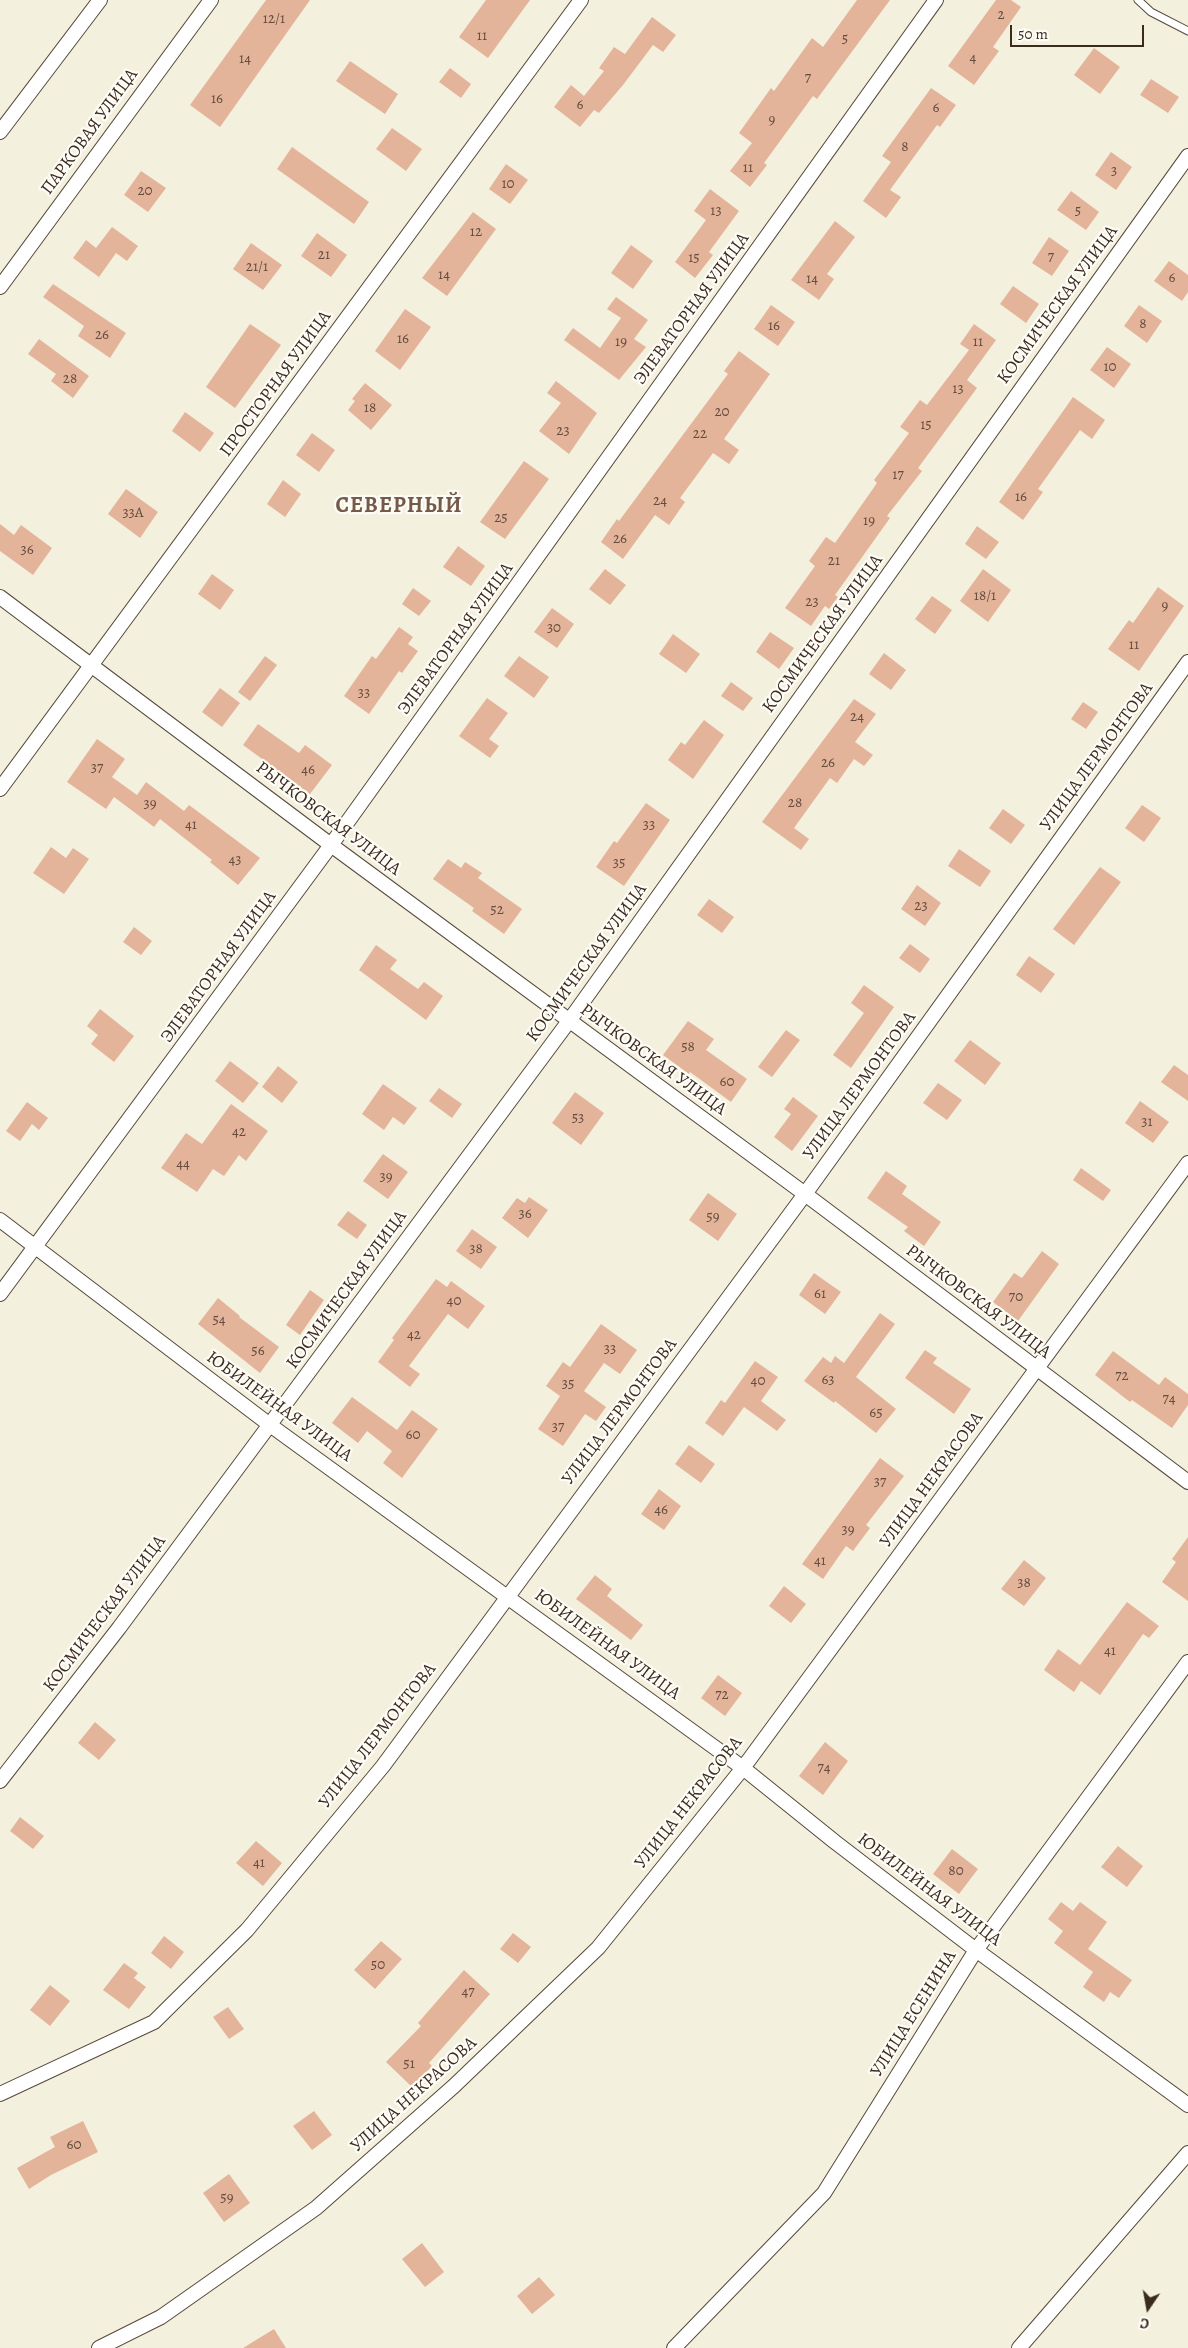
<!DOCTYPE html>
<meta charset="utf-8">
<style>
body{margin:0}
#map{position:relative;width:1188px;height:2348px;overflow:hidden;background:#f3f0dd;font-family:Alegreya,serif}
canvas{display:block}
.north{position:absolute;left:1123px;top:2283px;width:50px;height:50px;-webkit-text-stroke:4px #fdfcf7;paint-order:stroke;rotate:192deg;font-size:14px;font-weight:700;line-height:20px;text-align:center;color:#3b2a1e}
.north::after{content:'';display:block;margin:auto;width:18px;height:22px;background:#3b2a1e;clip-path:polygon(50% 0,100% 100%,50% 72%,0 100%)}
.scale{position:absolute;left:1010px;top:25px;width:134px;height:22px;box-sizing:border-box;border:2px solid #3b2a1e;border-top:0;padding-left:6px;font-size:15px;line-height:18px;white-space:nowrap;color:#3b2a1e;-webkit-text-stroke:4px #fdfcf7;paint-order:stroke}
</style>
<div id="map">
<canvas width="1188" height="2348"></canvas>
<div class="north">С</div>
<div class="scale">50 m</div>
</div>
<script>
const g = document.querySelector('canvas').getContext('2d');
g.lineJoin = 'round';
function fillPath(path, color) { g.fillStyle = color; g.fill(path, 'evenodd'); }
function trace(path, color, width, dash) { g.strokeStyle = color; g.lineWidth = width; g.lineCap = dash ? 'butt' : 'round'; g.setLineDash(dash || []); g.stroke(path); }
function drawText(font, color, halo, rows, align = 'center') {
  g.font = font + ' Alegreya,serif'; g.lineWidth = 4.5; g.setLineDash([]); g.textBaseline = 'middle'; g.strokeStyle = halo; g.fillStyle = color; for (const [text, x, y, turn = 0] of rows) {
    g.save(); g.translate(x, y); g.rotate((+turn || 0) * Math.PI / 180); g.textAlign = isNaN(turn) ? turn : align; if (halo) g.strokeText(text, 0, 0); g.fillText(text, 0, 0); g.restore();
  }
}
const building = new Path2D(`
 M266,0H310L220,127L190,105Z
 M486,0H530L488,58L459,37Z
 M857,0H890L817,99L813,96L764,163L767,165L750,187L730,171L752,143L739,133L771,88L774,91L812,38L823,47Z
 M996,0H1011L1021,7L993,47L999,51L974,85L948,66Z
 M652,17L676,35L663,52L653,45L623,85L599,113L594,110L580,127L554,107L571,85L584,96L604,71L599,68L614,47L625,54Z
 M1094,48L1120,67L1100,94L1074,75Z
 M350,61L398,94L385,114L336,81Z
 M450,68L471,84L461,98L439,82Z
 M1151,79L1179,97L1168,113L1140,95Z
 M931,88L956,105L940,127L937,125L890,190L901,197L886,218L863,201L891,162L882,156Z
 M392,128L422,149L406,171L376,149Z
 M292,147L369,202L354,224L277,169Z
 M1111,152L1132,167L1116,190L1095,175Z
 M506,164L528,180L510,204L489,189Z
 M141,171L166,188L148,212L124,195Z
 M710,189L739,211L709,252L713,255L695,278L675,262L706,220L694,211Z
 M1071,191L1099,212L1086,230L1057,210Z
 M473,212L496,229L447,296L422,278Z
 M835,221L855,237L827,274L834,279L819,300L791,280Z
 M112,227L138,246L127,261L116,253L99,277L73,258L86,240L96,248Z
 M317,233L347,255L331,277L301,256Z
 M1049,237L1069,251L1052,276L1032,263Z
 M251,243L282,265L263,290L233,269Z
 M631,245L653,261L633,289L611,273Z
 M1169,261L1188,275V292L1182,301L1154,281Z
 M53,284L126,333L110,358L78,336L84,326L43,297Z
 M1013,286L1039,304L1026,323L1000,304Z
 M616,297L648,320L634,339L646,347L619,380L564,340L573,328L600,348L621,318L607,309Z
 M771,305L795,322L778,346L754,329Z
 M1139,305L1162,321L1147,343L1124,326Z
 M405,309L431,327L400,370L375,351Z
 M250,324L281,345L235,408L206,387Z
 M974,324L996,340L967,380L977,388L918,468L922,471L887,516L890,518L835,595L838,597L829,609L825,606L811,626L785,608L815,566L809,561L826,537L835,543L877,483L874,480L909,433L900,427L920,400L927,405L969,350L960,344Z
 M39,339L89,376L73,398L51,381L56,374L28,354Z
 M1107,347L1131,364L1114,388L1090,370Z
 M739,351L770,374L724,439L739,450L729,464L713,453L680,498L685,502L669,525L655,515L623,559L601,542L617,519L619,521L728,374L724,371Z
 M556,381L597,413L569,454L539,431L561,403L547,393Z
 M365,383L392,405L371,430L348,410L355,401L352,399Z
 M1073,397L1105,420L1092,439L1080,430L1038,489L1043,492L1023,520L999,502Z
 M185,412L214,433L200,452L172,431Z
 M312,433L335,450L319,472L296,455Z
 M524,461L549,479L505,539L480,522Z
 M283,480L301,494L285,517L267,504Z
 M126,489L158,512L140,538L108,514Z
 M0,524L14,535L21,525L52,548L33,575L0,551Z
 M977,526L999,542L986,559L965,544Z
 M458,546L485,566L471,586L443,567Z
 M605,569L626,585L610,605L589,589Z
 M983,569L1011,590L988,622L960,601Z
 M212,574L234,590L220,610L198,594Z
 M1158,587L1184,606L1139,671L1108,649L1129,620L1133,623Z
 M413,588L431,601L419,616L402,604Z
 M932,596L952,610L935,634L915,619Z
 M552,608L574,624L557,648L534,632Z
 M399,627L413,637L408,644L418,651L402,673L399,671L369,714L344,696L372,656L376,659Z
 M770,632L794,648L779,669L756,652Z
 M673,634L700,654L686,673L659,654Z
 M884,653L906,670L891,690L869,674Z
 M265,656L277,665L250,701L238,692Z
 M519,656L549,677L534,698L504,676Z
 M731,682L753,698L743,711L721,696Z
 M220,688L240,703L222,727L202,712Z
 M487,698L508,713L489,739L499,746L490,758L459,736Z
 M854,699L876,714L855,742L873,755L864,766L854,759L837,783L830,778L794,828L809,839L801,850L762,822Z
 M1083,702L1098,712L1086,729L1071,719Z
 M704,720L724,735L693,779L668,760L681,742L685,745Z
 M258,724L299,753L305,745L332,765L310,794L243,745Z
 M97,739L125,759L112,777L137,795L146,782L184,811L189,805L260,858L238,885L210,862L212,860L160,819L154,827L114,797L106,809L67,782Z
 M646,803L670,820L624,886L596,867L614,841L617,843Z
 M1142,805L1161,818L1144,842L1125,828Z
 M1003,809L1025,825L1011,844L989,828Z
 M51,847L66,858L73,848L89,859L64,894L33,873Z
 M959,849L991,871L980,887L948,866Z
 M448,859L461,868L465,862L482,873L478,878L522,909L504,934L472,911L474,908L433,879Z
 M1100,867L1121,882L1074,945L1053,929Z
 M917,885L941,903L925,926L901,909Z
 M709,899L734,917L722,933L697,915Z
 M134,927L152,941L141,955L123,942Z
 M910,944L930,959L920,973L899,958Z
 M376,945L397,960L390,969L418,989L424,982L443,996L426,1020L359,970Z
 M1029,956L1055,974L1041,993L1016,975Z
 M864,985L894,1007L851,1068L833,1055L864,1013L851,1003Z
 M100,1009L134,1036L114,1062L91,1044L98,1035L87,1026Z
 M688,1021L714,1039L706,1050L747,1079L731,1102L690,1072L689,1074L663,1055Z
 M786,1030L800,1040L772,1077L758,1067Z
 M970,1040L1001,1063L985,1085L954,1061Z
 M230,1061L259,1083L243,1103L215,1081Z
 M1174,1065L1188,1075V1101L1161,1082Z
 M278,1066L298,1082L282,1103L262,1087Z
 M938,1083L962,1100L947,1120L923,1103Z
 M383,1084L417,1108L404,1125L393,1117L384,1130L362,1114Z
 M439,1088L462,1104L452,1118L429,1101Z
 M575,1092L604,1113L581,1145L552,1123Z
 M793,1097L818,1116L792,1151L774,1137L791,1114L784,1109Z
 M1140,1101L1169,1122L1153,1143L1125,1123Z
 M27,1102L48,1118L39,1130L32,1124L20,1141L6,1131Z
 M231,1104L268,1131L246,1161L239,1155L224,1176L213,1169L197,1192L161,1168L186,1133L202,1144Z
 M383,1154L408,1172L388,1199L363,1181Z
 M1081,1168L1111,1190L1103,1201L1073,1180Z
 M886,1171L907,1186L902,1194L941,1222L924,1246L904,1231L908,1227L867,1198Z
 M708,1193L737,1214L718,1241L689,1220Z
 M529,1197L548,1210L528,1238L502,1218L517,1198L525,1203Z
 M348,1211L367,1225L357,1239L337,1225Z
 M472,1229L497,1247L481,1269L456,1251Z
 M1042,1251L1059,1264L1018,1321L993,1302L1014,1273L1022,1278Z
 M814,1273L841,1292L825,1314L799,1295Z
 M436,1279L447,1287L451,1281L485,1306L468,1329L448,1314L409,1366L420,1374L410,1387L378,1362L394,1340L392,1338Z
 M310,1290L324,1300L300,1335L286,1325Z
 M218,1298L240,1316L239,1317L279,1347L260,1373L198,1324Z
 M880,1313L895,1324L856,1377L896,1409L876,1433L835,1401L834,1403L804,1381L823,1357L831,1363L835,1356L844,1363Z
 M601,1324L637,1350L620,1374L604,1363L584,1391L606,1407L596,1421L585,1414L563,1446L538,1429L560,1396L546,1386L563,1362L570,1367Z
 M925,1350L937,1358L933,1363L971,1389L954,1414L905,1378Z
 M1113,1351L1159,1385L1165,1377L1188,1394V1405L1172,1428L1132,1400L1130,1402L1095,1375Z
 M755,1361L778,1377L761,1401L786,1420L777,1431L744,1407L723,1436L705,1423L721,1400L725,1403Z
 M352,1397L397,1430L412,1410L438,1429L402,1478L383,1463L392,1451L367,1431L358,1443L332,1423Z
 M689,1445L715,1464L701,1483L675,1464Z
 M880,1458L904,1476L866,1525L870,1528L853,1551L846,1546L823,1579L802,1564Z
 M659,1489L681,1506L664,1530L641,1514Z
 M1188,1537V1601L1162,1582L1176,1562L1172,1559Z
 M1024,1560L1046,1578L1024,1606L1001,1589Z
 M595,1575L612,1589L607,1596L643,1625L631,1640L576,1599Z
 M784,1586L806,1604L791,1623L769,1606Z
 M1127,1602L1159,1626L1149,1638L1143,1634L1100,1695L1081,1681L1074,1692L1044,1670L1058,1649L1080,1665Z
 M718,1675L742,1693L725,1716L701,1698Z
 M95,1722L116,1740L99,1760L78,1743Z
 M825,1742L848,1761L823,1795L799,1776Z
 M20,1817L44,1836L33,1849L10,1831Z
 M256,1841L282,1863L263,1886L236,1863Z
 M1118,1846L1143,1866L1127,1887L1101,1867Z
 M952,1849L978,1869L959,1894L933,1874Z
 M1061,1902L1073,1911L1080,1902L1107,1922L1088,1949L1132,1980L1119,1998L1110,1992L1104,2002L1083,1987L1093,1972L1054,1943L1063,1931L1048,1919Z
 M513,1933L531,1947L518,1963L500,1949Z
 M164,1936L184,1952L171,1969L151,1953Z
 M381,1941L402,1959L375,1989L354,1970Z
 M124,1963L138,1973L134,1978L146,1987L129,2009L103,1990Z
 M464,1970L490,1994L429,2063L432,2066L412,2087L386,2062L421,2026L418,2023Z
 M50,1985L70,2001L50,2026L30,2010Z
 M228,2007L244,2029L229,2039L213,2017Z
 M314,2111L332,2135L312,2150L293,2126Z
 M83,2121L98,2152L51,2175L29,2189L17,2168L55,2147L50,2137Z
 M229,2174L250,2203L224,2222L203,2193Z
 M422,2243L444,2272L425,2287L402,2259Z
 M539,2277L555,2295L532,2314L517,2296Z
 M274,2329L286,2348H243Z`);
const lane = new Path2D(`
 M1138,0L1151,12L1188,31`);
const street = new Path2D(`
 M0,132L100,0
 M0,287L211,0
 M0,597L331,845L805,1194L1188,1482
 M0,789L581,0
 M0,1220L270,1425L743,1768L835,1842L976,1950L1188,2105
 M0,1294L331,845L936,0
 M0,1781L119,1628L569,1021L1188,156
 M0,2094L154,2022L247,1930L383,1766L805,1194L1188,662
 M99,2348L161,2317L316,2208L454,2086L598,1948L743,1768L1188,1163
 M674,2348L824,2193L976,1950L1188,1662
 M1019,2348L1188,2153`);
const numberNames = [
 ["2",1001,15],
 ["12/1",274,19],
 ["11",482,36],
 ["5",845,39],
 ["4",973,58],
 ["14",245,59],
 ["7",808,78],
 ["16",217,99],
 ["6",580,105],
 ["6",936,108],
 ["9",772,120],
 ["8",905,147],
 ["11",748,168],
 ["3",1114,171],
 ["10",508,184],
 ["20",145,191],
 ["13",716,211],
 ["5",1078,211],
 ["12",476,232],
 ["21",324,255],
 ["7",1051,257],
 ["15",694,258],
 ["21/1",257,267],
 ["14",444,275],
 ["6",1172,278],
 ["14",812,279],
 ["8",1143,324],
 ["16",774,326],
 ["26",102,335],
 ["16",403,339],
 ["19",621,342],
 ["11",978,342],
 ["10",1110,367],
 ["28",70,379],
 ["13",958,389],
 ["18",370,408],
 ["20",722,412],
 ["15",926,425],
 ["23",563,431],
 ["22",700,434],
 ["17",898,475],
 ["16",1021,497],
 ["24",660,501],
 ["33А",133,513],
 ["25",501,518],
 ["19",869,521],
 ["26",620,539],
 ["36",27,550],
 ["21",834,561],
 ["18/1",985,596],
 ["23",812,602],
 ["9",1165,606],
 ["30",554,628],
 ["11",1134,645],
 ["33",364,693],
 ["24",857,717],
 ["26",828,763],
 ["37",97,768],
 ["46",308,770],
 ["28",795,803],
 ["39",150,804],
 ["41",191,825],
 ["33",649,825],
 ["43",235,860],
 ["35",619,863],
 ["23",921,906],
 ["52",497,910],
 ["58",688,1047],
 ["60",727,1082],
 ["53",578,1118],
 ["31",1147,1122],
 ["42",239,1132],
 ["44",183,1164],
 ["39",386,1177],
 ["36",525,1214],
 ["59",713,1217],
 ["38",476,1249],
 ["61",820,1294],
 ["70",1016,1297],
 ["40",454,1301],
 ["54",219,1320],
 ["42",414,1335],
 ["33",610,1349],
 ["56",258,1351],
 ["72",1122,1376],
 ["63",828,1380],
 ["40",758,1381],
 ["35",568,1384],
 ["74",1169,1399],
 ["65",876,1413],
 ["37",558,1427],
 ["60",413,1435],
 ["37",880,1482],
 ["46",661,1510],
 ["39",848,1530],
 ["41",820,1561],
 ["38",1024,1583],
 ["41",1110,1651],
 ["72",722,1695],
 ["74",824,1768],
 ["41",259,1863],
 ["80",956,1871],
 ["50",378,1965],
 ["47",468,1992],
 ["51",409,2064],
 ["60",74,2145],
 ["59",227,2198]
];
const streetNames = [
 ["ПАРКОВАЯ УЛИЦА",90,132,-54],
 ["КОСМИЧЕСКАЯ УЛИЦА",1058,305,-54],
 ["ЭЛЕВАТОРНАЯ УЛИЦА",692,309,-54],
 ["ПРОСТОРНАЯ УЛИЦА",276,384,-54],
 ["КОСМИЧЕСКАЯ УЛИЦА",823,634,-54],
 ["ЭЛЕВАТОРНАЯ УЛИЦА",456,639,-54],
 ["УЛИЦА ЛЕРМОНТОВА",1097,757,-54],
 ["РЫЧКОВСКАЯ УЛИЦА",328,819,37],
 ["КОСМИЧЕСКАЯ УЛИЦА",587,963,-54],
 ["ЭЛЕВАТОРНАЯ УЛИЦА",219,967,-54],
 ["РЫЧКОВСКАЯ УЛИЦА",653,1060,36],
 ["УЛИЦА ЛЕРМОНТОВА",860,1086,-54],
 ["КОСМИЧЕСКАЯ УЛИЦА",347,1290,-54],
 ["РЫЧКОВСКАЯ УЛИЦА",978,1302,37],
 ["ЮБИЛЕЙНАЯ УЛИЦА",279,1407,36],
 ["УЛИЦА ЛЕРМОНТОВА",620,1412,-53],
 ["УЛИЦА НЕКРАСОВА",932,1480,-54],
 ["КОСМИЧЕСКАЯ УЛИЦА",105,1614,-53],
 ["ЮБИЛЕЙНАЯ УЛИЦА",607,1645,36],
 ["УЛИЦА ЛЕРМОНТОВА",378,1736,-52],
 ["УЛИЦА НЕКРАСОВА",689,1803,-52],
 ["ЮБИЛЕЙНАЯ УЛИЦА",929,1890,37],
 ["УЛИЦА ЕСЕНИНА",914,2014,-58],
 ["УЛИЦА НЕКРАСОВА",414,2095,-42]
];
const districtNames = [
 ["СЕВЕРНЫЙ",399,507]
];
fillPath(building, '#e4b49a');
trace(lane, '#57483b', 9);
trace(street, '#57483b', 16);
trace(lane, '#fff', 7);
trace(street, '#fff', 14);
drawText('15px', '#654c3d', null, numberNames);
drawText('18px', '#3b2a1e', '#fdfcf7', streetNames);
g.letterSpacing = '1px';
drawText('bold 22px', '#765a49', '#fdfcf7', districtNames);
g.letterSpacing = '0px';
</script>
